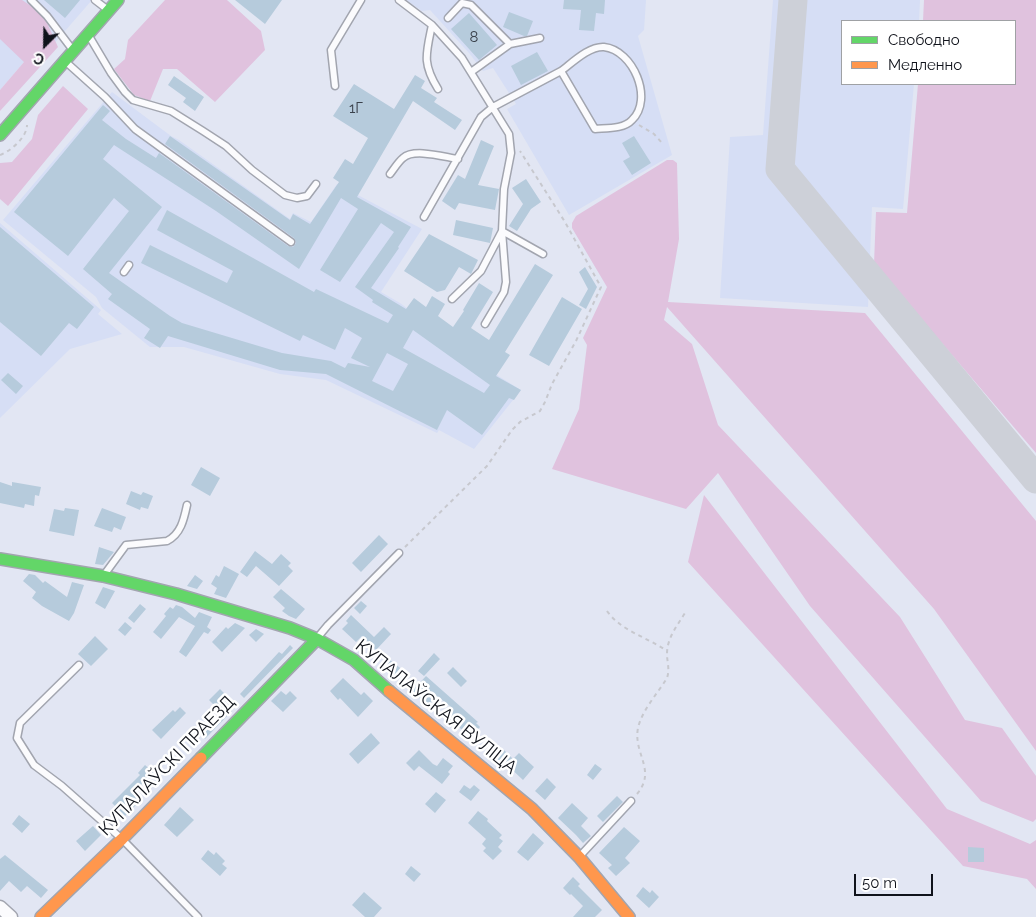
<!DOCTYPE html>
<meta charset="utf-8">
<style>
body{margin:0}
#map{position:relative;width:1036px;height:917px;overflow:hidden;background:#e2e6f3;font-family:Raleway,sans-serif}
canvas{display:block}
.legend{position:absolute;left:841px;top:20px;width:175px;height:65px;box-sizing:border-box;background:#fff;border:1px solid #9fa1a4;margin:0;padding:6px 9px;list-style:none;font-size:15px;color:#10131b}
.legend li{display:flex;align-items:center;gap:10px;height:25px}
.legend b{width:25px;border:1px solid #9fa1a4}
.north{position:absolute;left:20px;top:20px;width:50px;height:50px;-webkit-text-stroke:4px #fff;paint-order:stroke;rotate:203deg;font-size:14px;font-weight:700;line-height:20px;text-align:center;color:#10131b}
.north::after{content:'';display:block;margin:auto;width:18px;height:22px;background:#10131b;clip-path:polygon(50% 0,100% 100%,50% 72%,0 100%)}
.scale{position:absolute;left:854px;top:874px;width:79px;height:22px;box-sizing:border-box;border:2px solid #10131b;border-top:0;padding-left:6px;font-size:15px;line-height:18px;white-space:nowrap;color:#10131b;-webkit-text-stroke:4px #fff;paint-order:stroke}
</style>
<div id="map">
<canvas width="1036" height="917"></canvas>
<ul class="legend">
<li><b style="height:6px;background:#63d668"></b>Свободно</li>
<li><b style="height:6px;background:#ff974d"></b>Медленно</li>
</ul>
<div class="north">С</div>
<div class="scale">50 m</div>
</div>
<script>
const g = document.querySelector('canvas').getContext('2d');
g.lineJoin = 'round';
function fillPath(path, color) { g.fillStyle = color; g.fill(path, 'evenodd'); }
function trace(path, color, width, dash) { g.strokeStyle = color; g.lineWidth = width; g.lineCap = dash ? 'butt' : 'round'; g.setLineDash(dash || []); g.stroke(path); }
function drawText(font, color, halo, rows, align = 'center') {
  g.font = font + ' Raleway,sans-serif'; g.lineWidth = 5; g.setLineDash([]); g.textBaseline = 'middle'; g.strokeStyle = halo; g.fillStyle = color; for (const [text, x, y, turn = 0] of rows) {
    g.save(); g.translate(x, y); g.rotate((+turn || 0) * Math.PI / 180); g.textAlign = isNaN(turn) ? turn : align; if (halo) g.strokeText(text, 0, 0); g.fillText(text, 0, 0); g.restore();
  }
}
const built = new Path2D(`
 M0,0H92L31,70L24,62L0,90Z
 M406,0H646L644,30L638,36L672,155L569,215L507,109L516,104L493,68L483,71L469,53L430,10L422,11Z
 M773,0H920L919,21H842V84H914L903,209L872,207L868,307L720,298L730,137L763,135Z
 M112,92L171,136L179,140L290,219L293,213L311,222L337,184L422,229L381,292L400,303L500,377L521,390L474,449L439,430L437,433L326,380L280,374L184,347H150L102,308L96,297L3,220Z
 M0,223L101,310L98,314L122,334L70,349L0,418Z`);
const green = new Path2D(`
 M0,0H22L43,14L58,47L0,111V90L24,62L0,39Z
 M165,0H227L261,31L265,50L215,102L177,69H163L150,101L134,95L114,69L125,59L128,40Z
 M924,0H1036V453L874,264L876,212L907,213L918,84H1015V21H923Z
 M63,86L88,109L8,206L0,199V163L12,162L32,139L38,115Z
 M667,160H673L677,163L679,239L668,302L865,313L1036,521V751L934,609L667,307L664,320L692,344L718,425L900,617L965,720L1002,728L1036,776V819L1033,822L981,801L810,606L718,473L686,509L552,469L579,409L587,345L583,338L607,287L572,228V223L576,216Z
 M704,495L947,809L1030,844L1036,840V889L1027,879L963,866L688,562Z`);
const taxiway = new Path2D(`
 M793,0L780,169L1036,479`);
const building = new Path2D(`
 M44,0H80L65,18Z
 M235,0H282L265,24Z
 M564,0H605L604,14L596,13L594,31L579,30L581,10L563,9Z
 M509,12L533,21L527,36H524L503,27Z
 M469,13L497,45L479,60L451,29Z
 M537,52L548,71L521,85L511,66Z
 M415,75L425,81L421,88L437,98L434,102L462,120L455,130L413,101L357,197L411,227L398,247L399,248L371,288L406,309L414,298L426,307L432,296L445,304L438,316L453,327L464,311L463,310L479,283L493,292L471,328L489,340L535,264L553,275L505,352L510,355L496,376L521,390L514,400L509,398L482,435L447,410L437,430L326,374L280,370L168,336L160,348L144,338L150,329L108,299L112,294L83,269L129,211L114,198L68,256L14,212L103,105L110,111L102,120L126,139L156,158L159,153L288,246L293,247L296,243L294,238L165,144L170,136L290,220L293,214L310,224L339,182L333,178L345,159L353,164L368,138L333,116L354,84L394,109ZM114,145L216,211L299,269L341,198L358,209L320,270L340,282L381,223L394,232L355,287L373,300L372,302L393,315L388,323L316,289L314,292L167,210L157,230L233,271L227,283L150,245L141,263L300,341L303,335L335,350L345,328L362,338L351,358L370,367L348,363L345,368L331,361L282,353L182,323L170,316L109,273L162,207L103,159ZM413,330L490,385L484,393L403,348ZM387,353L408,364L393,391L372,381Z
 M174,76L204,97L195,111L183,102L186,98L168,85Z
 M634,136L651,163L632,175L623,161L630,157L622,143Z
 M481,140L494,146L478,185L499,189L495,210L459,203L455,210L442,201L458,175L465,179Z
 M526,179L541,202L531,209L517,231L509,226L523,204L512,188Z
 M456,220L493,228L490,243L453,235Z
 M0,227L94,307L77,329L69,323L41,356L0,322Z
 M429,234L478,260L471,274L459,267L445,290L437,292L404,271Z
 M585,267L597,287L586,309L579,305L588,289L579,272Z
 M562,297L582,309L549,366L529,355Z
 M8,373L23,386L16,394L1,380Z
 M201,467L220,478L210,496L191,485Z
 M0,482L12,486V482L41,487L39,496L35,495L34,506L25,504L24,508L0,503Z
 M131,491L141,495L143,492L153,496L148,509L141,507L140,510L126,504Z
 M65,508L79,510L74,536L49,531L54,509L64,511Z
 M102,508L126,517L121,530L114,527L112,532L94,526Z
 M379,535L388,544L361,572L352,563Z
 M99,547L114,552L103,565L95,564Z
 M255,551L272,564L281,554L291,563L288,566L293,571L279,586L256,566L247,577L240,572Z
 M224,566L239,574L226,598L214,594L217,588L211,584L216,575L219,577Z
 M29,574L35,575L43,583L45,581L67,597L72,582L84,585L74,613L69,621L42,606L32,598L36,592L23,581Z
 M195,575L203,581L197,589L187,586Z
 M103,587L115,591L105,609L95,603Z
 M281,589L305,609L296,619L289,616L282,611L285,608L273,597Z
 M361,601L367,606L360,614L354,608Z
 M140,604L146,609L134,623L128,618Z
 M176,605L182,607L195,618L199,612L212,617L207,627L211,630L208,634L204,632L186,657L179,652L195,626L179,617L161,639L153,632L166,616L164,614L170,607L173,609Z
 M351,615L374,637L384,627L391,634L376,650L362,636L356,642L342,629L348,623L346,621Z
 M125,622L132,628L125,636L118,630Z
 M235,623L245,628L222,652L212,642L226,627L228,629Z
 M256,629L264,634L256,642L249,635Z
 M95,636L108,649L91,666L78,654Z
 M290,645L293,648L244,698L240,694L279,652L282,654Z
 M434,653L440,659L424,676L418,671Z
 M390,660L404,671L398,679L384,668Z
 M453,667L467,681L461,687L447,673Z
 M426,676L478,722L476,723L480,727L471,737L445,716L447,714L445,712L450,706L437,696L428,706L412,691Z
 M343,678L361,695L364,692L373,701L358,717L340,698L338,700L330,691Z
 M220,689L229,698L224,703L232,711L205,739L201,735L222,713L209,700Z
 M281,691L286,695L290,691L297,698L283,712L271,701Z
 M180,707L186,713L161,739L152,730L173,710L175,712Z
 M371,733L380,743L358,764L349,754Z
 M419,750L433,764L437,766L443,758L453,766L448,772L450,774L442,784L419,766L414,771L406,763Z
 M504,750L513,759L519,753L534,767L523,780L505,763L503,765L496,758Z
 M595,764L602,769L593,780L587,775Z
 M145,765L153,772L136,790L143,798L125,816L112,803L140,775L138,773Z
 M547,778L556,787L545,800L535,791Z
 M464,785L470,789L474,785L480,790L471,801L459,792Z
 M436,792L446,800L435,813L425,804Z
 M617,796L623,802L603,822L597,816Z
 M572,803L588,818L581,826L591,836L583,843L576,835L558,818Z
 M180,807L194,820L177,837L164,825Z
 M478,811L488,819L487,821L502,835L499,838L503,841L498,847L502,851L493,860L483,851L486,848L482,844L486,839L468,823Z
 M19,815L30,824L22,833L12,824Z
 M93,826L101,835L85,851L76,841Z
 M624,827L640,841L625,858L630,863L616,876L608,868L612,865L599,853Z
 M533,833L544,843L528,861L517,852Z
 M968,847L984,848V862H968Z
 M208,850L214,855L216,852L225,861L222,864L227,868L220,876L201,859Z
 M5,855L48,890L41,898L27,886L21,892L9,881L0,891V859Z
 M411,866L421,874L414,882L405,874Z
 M573,877L580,884L578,886L602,910L595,917H573L583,906L571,894L570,895L563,888Z
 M643,887L650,893L652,890L659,897L649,908L636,896Z
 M364,892L382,908L374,917H365L352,905Z`);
const path = new Path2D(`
 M639,125L654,134L663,144
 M0,155C11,151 27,137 27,125
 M405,547L487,466L512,430L520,422L540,411L545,402L552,384L576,341L601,287L565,222L520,151
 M607,611C621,631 647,637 667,651
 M637,794C657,770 633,754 638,728C642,710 658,693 667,678C670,669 667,662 667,654C667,638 677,626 685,613`);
const lane = new Path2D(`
 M31,0L47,16L72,49
 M95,0L108,10
 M399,0L432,25L462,58L509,134L511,153L504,189L502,231L506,282L504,292L485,324
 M448,18L462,3L471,5L510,44
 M432,25C426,54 422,63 438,89
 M89,36L111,73L125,92L133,100L171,111L203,131L226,146L252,170L285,195L297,198L307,196L316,184
 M66,62L105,97L135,129L291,242
 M471,72L510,44L540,38
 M335,86L331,50L361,0
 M390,174C394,169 398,162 403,158C414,148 444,157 458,159
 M424,217L481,117L493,107L561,71L595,129C607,128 624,129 632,120C654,99 633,50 604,47C589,46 572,63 561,71
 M124,272L129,265
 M452,299L481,271L502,231L543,254
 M104,575L126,545L167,541C181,534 184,519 187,505
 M318,637L328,625L399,553
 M79,665L20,723L17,738L34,765L62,786L122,839L198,917
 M580,856L631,801`);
const street = new Path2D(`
 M0,907L11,917`);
const fast = new Path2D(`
 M0,135L118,0
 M0,559L103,576L176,594L290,628L317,639L354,660L389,691
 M201,758L317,639`);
const slow = new Path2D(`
 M389,691L532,809L579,857L629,917
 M41,917L122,839L201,758`);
const numberNames = [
 ["8",474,37],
 ["1Г",356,108]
];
const streetNames = [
 ["КУПАЛАЎСКАЯ ВУЛІЦА",436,707,39],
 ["КУПАЛАЎСКІ ПРАЕЗД",167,766,-46]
];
fillPath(built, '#d6def5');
fillPath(green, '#e0c2de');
trace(taxiway, '#cdd0d8', 29);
fillPath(building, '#b6cbdc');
trace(lane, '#a2a5af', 9);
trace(street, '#a2a5af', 15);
trace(fast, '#a2a5af', 14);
trace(slow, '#a2a5af', 14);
trace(path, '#c7c8ce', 2, [4, 4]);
trace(lane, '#fbfbfd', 6);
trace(street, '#fbfbfd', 12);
trace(fast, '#63d668', 11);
trace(slow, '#ff974d', 11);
drawText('15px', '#3a414b', null, numberNames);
drawText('18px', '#10131b', '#fff', streetNames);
</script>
